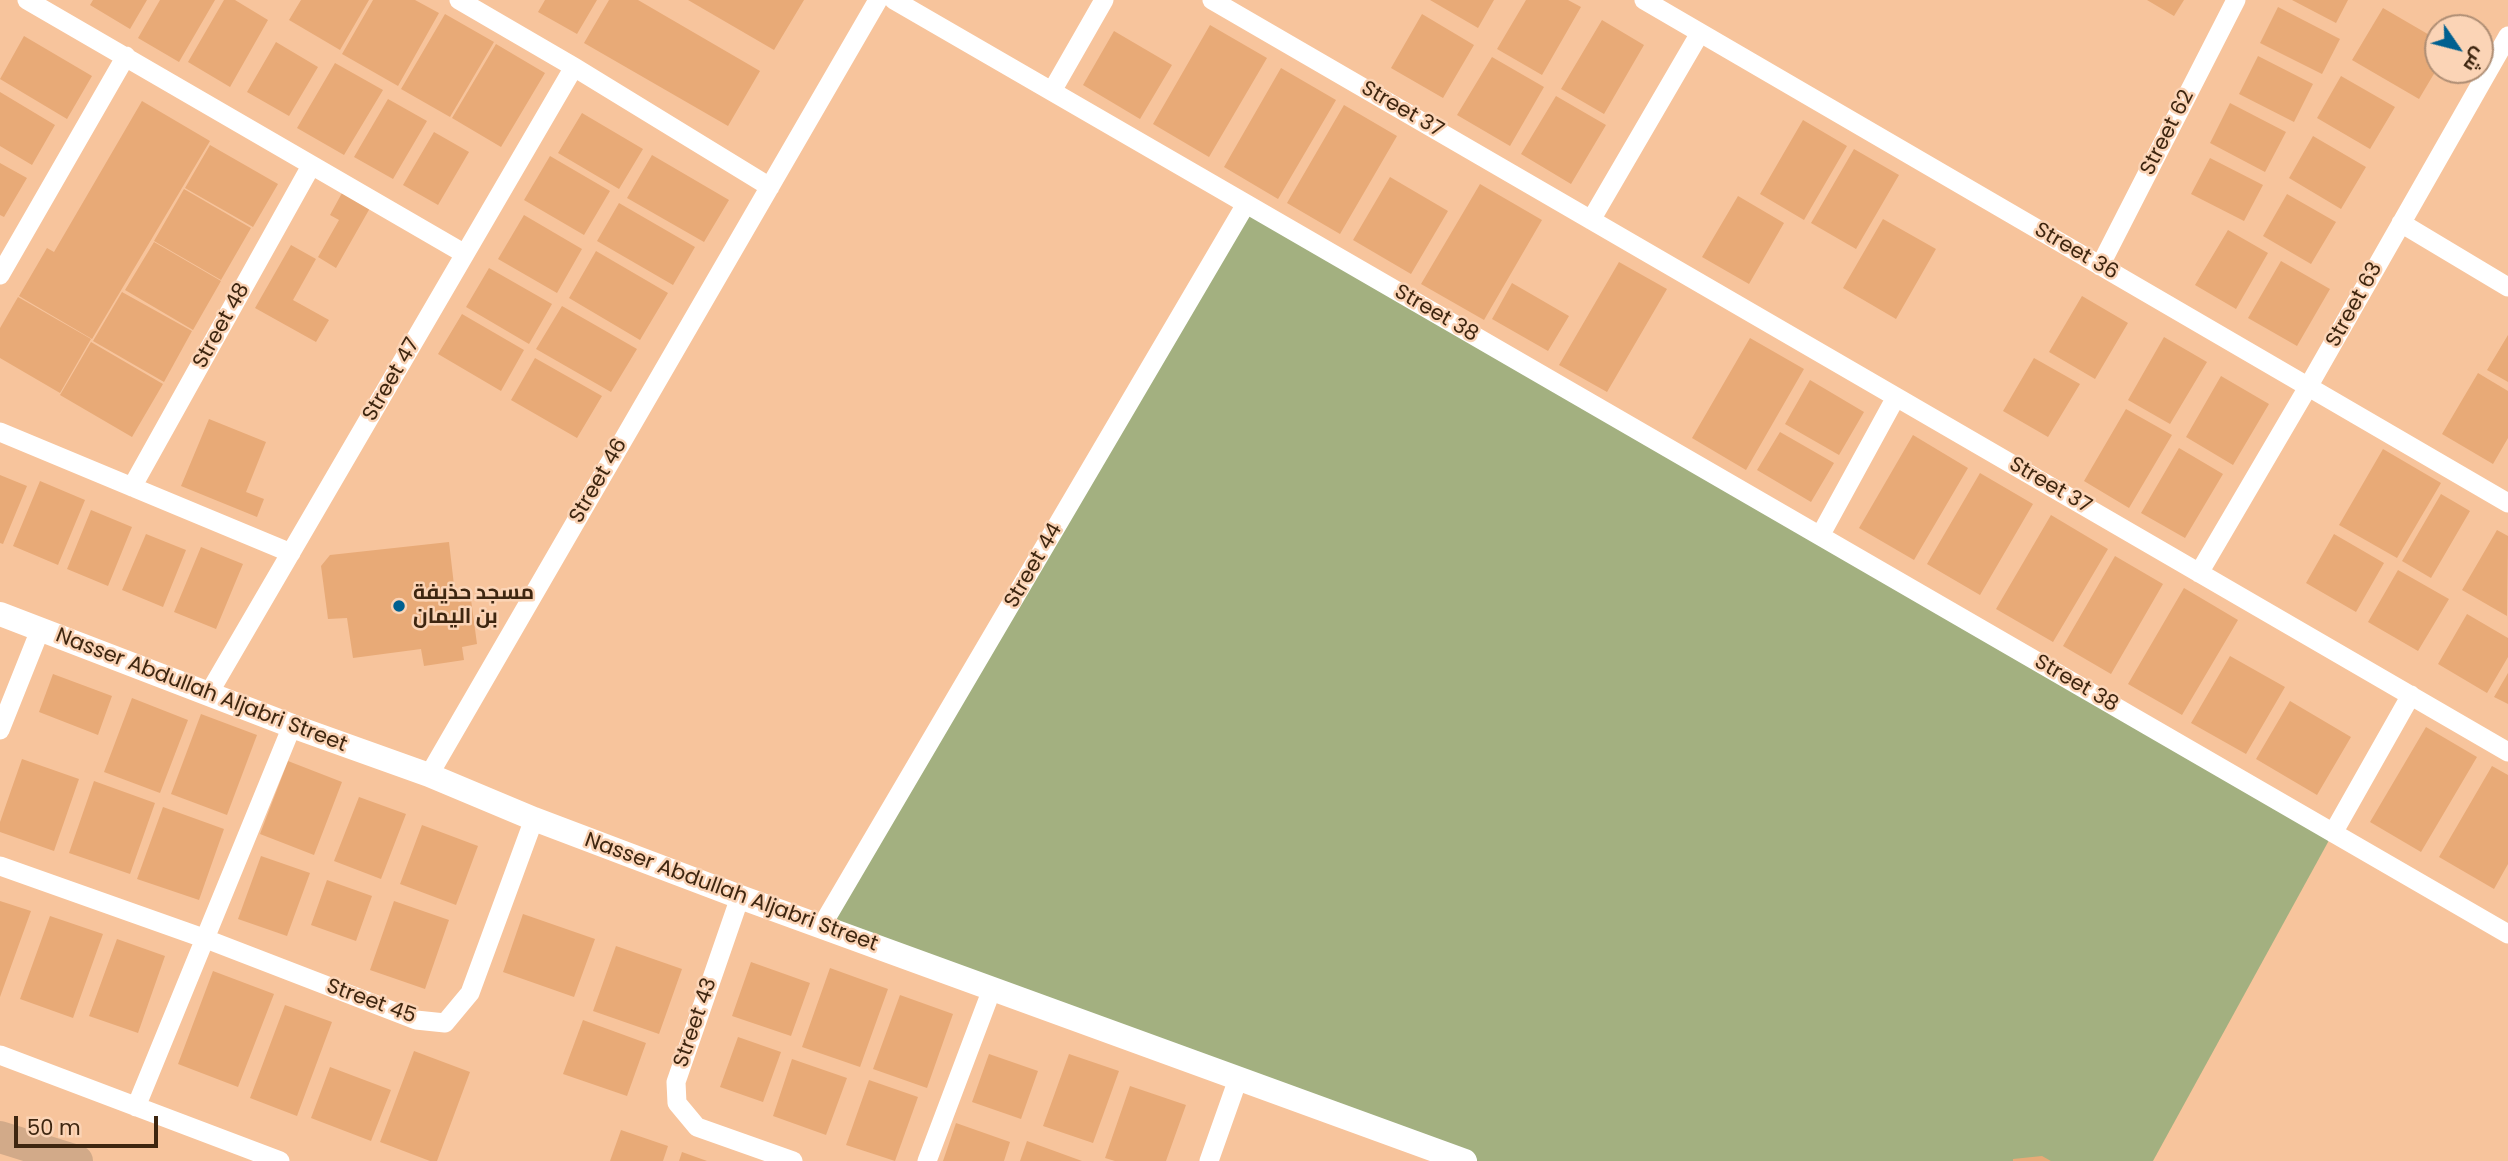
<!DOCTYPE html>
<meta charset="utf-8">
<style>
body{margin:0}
#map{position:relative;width:2508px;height:1161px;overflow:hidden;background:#f7c49c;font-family:Poppins,Cairo,sans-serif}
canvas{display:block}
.north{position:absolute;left:2424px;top:14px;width:70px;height:70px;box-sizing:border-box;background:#fbd4b6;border:2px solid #af8e74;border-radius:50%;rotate:125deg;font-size:19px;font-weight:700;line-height:28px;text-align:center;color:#3e2610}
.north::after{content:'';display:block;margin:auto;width:24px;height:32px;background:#006090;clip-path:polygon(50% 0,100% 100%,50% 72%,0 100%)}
.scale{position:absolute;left:14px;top:1116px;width:144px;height:32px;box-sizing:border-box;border:4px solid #3e2610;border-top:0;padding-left:9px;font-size:21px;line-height:24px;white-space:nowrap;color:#3e2610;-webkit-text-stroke:5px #fbd4b6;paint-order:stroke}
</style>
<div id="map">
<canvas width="2508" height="1161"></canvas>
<div class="north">ش</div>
<div class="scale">50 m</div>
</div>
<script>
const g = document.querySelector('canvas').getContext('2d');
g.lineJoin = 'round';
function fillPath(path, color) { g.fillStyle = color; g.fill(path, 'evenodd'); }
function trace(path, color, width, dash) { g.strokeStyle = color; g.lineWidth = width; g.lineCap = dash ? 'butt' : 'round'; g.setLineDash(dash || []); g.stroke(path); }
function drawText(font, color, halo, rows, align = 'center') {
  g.font = font + ' Poppins,Cairo,sans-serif'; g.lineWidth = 5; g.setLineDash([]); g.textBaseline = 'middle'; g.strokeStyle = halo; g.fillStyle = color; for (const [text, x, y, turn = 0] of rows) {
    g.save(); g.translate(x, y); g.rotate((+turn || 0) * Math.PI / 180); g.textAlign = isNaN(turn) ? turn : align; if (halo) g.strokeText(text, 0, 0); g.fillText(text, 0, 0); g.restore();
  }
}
const green = new Path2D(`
 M1246,204L2333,833L2153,1161H1468L821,927Z`);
const building = new Path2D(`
 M93,0H147L130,29L90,5Z
 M160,0H215L179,62L138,38Z
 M224,0H235L268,20L230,87L188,62Z
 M301,0H369L340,50L289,20Z
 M373,0H415L439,13L398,86L342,54Z
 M545,0H597L577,34L538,12Z
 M609,0H638L760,71L728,126L584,43Z
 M688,0H804L774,50Z
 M1430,0H1494L1478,28Z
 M1526,0H1568L1581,7L1542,75L1497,49Z
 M2147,0H2184L2174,16Z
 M2292,0H2348L2336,23Z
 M2278,7L2340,39L2322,74L2260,43Z
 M2383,8L2438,40V67L2419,99L2352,60Z
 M445,14L494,42L450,117L401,89Z
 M1422,14L1474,45L1443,98L1391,68Z
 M1602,20L1644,45L1604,114L1561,89Z
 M1210,25L1267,58L1209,157L1153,124Z
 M1114,31L1172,65L1140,119L1083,85Z
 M24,36L92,76L67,119L0,79Z
 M276,42L318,67L289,116L247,92Z
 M496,44L545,73L501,147L452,118Z
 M2258,56L2313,84L2294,122L2239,94Z
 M1492,57L1544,87L1510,146L1457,115Z
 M335,63L383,90L344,155L297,128Z
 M1281,68L1336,100L1278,199L1224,167Z
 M2341,76L2395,107L2370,149L2317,118Z
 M0,92L55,125L32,165L0,146Z
 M1556,96L1606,125L1571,184L1521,154Z
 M388,99L427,121L393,179L354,157Z
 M142,101L210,141L92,339L19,296L47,248L54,252Z
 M2230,103L2286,132L2265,172L2210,143Z
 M1344,105L1397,136L1340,234L1287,203Z
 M582,113L643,149L619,189L558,153Z
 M1803,120L1847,146L1804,220L1760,194Z
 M434,132L469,152L438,205L403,185Z
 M2313,136L2366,167L2341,209L2289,178Z
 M210,145L278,184L253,227L185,188Z
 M1854,149L1899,175L1856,249L1811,223Z
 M652,155L729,200L704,242L627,198Z
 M550,156L610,191L584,235L524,200Z
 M2210,158L2263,185L2244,221L2191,194Z
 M0,163L27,178L4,217L0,215Z
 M1390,177L1448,211L1411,274L1353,240Z
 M1480,184L1542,220L1484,320L1421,284Z
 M184,189L251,228L221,280L154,241Z
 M342,193L370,208L336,268L318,257L339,220L330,215Z
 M2287,194L2336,222L2311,264L2263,236Z
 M1738,196L1784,223L1749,284L1702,257Z
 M619,203L695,247L673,285L597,241Z
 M524,215L582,249L557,293L498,259Z
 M1883,219L1936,249L1896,319L1843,288Z
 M2228,230L2268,253L2236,309L2195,285Z
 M154,242L221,281L193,330L125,290Z
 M291,245L316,259L293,300L329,320L316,342L255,308Z
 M596,251L668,293L640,340L569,298Z
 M2281,261L2330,289L2297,346L2248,318Z
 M1619,262L1667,289L1607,392L1559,365Z
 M489,268L552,304L529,344L466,307Z
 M1512,283L1569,316L1548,351L1492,319Z
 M122,292L192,331L164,382L93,341Z
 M2082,296L2128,323L2095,379L2049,352Z
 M18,297L91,339L60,393L0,358V328Z
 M562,306L637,349L611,392L536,349Z
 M462,314L524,350L501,391L438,354Z
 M2508,335V382L2487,370Z
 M2164,337L2207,362L2170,424L2128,400Z
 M1750,338L1804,369L1746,470L1692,438Z
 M91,342L163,384L132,437L60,395Z
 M535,358L602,396L577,438L511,400Z
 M2034,358L2080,384L2048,437L2003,411Z
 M2478,373L2508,391V438L2493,464L2442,434Z
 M2221,376L2269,404L2233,465L2186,437Z
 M1810,380L1864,412L1839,455L1785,424Z
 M2126,409L2172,435L2129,508L2084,481Z
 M209,419L266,442L246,492L264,499L257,517L181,486Z
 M1780,432L1834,463L1811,502L1757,470Z
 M1913,435L1968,468L1914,560L1859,528Z
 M2179,448L2223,474L2185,538L2141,513Z
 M2383,449L2441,483L2397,558L2339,525Z
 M1980,473L2033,504L1980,595L1927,564Z
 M0,475L27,486L3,544L0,543Z
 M40,481L85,500L58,565L13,546Z
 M2441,494L2470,511L2431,578L2402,561Z
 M91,510L132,527L108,586L67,569Z
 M2051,515L2108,549L2053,642L1996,609Z
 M2497,530L2508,536L2507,616L2462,590Z
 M146,534L186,550L163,607L122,590Z
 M2334,534L2384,563L2356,612L2306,583Z
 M449,542L455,594L470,592L477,644L462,647L464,660L424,666L421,649L353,658L347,618L328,619L321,566L330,555Z
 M201,547L243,564L216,629L174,612Z
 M2115,556L2163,584L2111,674L2063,646Z
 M2398,570L2449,599L2418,651L2368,622Z
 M2184,588L2238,620L2182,715L2128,684Z
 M2467,614L2508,638V657L2487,693L2438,664Z
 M2230,656L2285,687L2246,754L2191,723Z
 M2508,673V704L2494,697Z
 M53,674L112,696L98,735L39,712Z
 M132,698L188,720L160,793L104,772Z
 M2290,701L2351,737L2317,795L2256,759Z
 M201,714L257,735L227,815L171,794Z
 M2426,727L2477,757L2421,852L2370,822Z
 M22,759L79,779L54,851L0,832V822Z
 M288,761L342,782L314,855L260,834Z
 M2492,766L2508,775V864L2494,889L2439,857Z
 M94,781L155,803L130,874L69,853Z
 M359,797L406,814L381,879L334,861Z
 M163,807L224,829L199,900L137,879Z
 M422,825L478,846L456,905L400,884Z
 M261,856L310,873L287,936L238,919Z
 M327,880L372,896L356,941L311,925Z
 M0,901L31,911L0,997Z
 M394,901L449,920L425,989L370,970Z
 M523,914L595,939L574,997L503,972Z
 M50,916L103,934L73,1018L20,999Z
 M117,939L165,956L138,1033L89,1016Z
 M616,946L682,969L659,1034L593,1011Z
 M751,962L810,983L791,1036L732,1016Z
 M830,968L888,989L860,1067L802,1047Z
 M213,971L274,994L238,1087L178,1064Z
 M900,995L953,1014L927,1088L873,1069Z
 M285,1005L332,1022L297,1116L250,1098Z
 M583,1020L646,1043L627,1096L563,1074Z
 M738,1037L781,1052L763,1102L720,1087Z
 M414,1051L470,1072L437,1161H430L380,1142Z
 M989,1054L1038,1071L1021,1119L972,1102Z
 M1069,1054L1119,1071L1093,1143L1043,1126Z
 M792,1059L847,1078L826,1135L773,1116Z
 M330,1067L391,1090L371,1141L311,1118Z
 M869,1080L918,1097L895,1161L846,1145Z
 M1130,1086L1186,1105L1166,1161H1115L1105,1158Z
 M956,1123L1010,1142L1004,1161H943Z
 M621,1130L668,1146L663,1161H610Z
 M1027,1141L1082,1161H1020Z
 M682,1152L707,1161H679Z
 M2042,1156L2051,1161H2013V1159Z`);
const minor = new Path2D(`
 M27,0L465,254
 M459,0L574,67L770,187
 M894,0L2508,934
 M1212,0L2508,752
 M1644,0L2508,503
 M1052,91L1104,0
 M1591,220L1700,33
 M2401,223L2508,287
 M2100,266L2236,0
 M0,275L126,56
 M0,432L291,553
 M132,487L311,166
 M1820,536L1896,397
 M2199,573L2308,387L2508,36
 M209,693L574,67
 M0,730L40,630
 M429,775L878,0
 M2333,833L2411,695
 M0,866L206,939L416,1020L445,1023L470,993L534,819
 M740,897L676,1082L677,1103L697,1127L793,1161
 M821,927L1246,204
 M0,1055L280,1161
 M136,1107L292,726
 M927,1161L992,989
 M1209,1161L1238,1079`);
const tertiary = new Path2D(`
 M0,614L292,726L429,775L534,819L740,897L1465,1161`);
const primary = new Path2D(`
 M0,1137L77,1161`);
const markers = [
 [399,606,7,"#006090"]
];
const streetNames = [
 ["Street 37",1402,110,30],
 ["Street 62",2168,133,-63],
 ["Street 36",2076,252,30],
 ["Street 63",2355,305,-61],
 ["Street 38",1436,314,30],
 ["Street 48",222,326,-61],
 ["Street 47",392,380,-60],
 ["Street 46",599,481,-60],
 ["Street 37",2050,486,30],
 ["Street 44",1034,566,-60],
 ["Street 38",2076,684,30],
 ["Nasser Abdullah Aljabri Street",201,691,21],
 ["Nasser Abdullah Aljabri Street",731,893,20],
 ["Street 45",371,1002,20],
 ["Street 43",696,1023,-71]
];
const poiNames = [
 ["مسجد حذيفة",413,594],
 ["بن اليمان",413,618]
];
fillPath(green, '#a3b080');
fillPath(building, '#e8aa77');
trace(minor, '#fff', 19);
trace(tertiary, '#fff', 24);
trace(primary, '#d2aa89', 32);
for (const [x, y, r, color] of markers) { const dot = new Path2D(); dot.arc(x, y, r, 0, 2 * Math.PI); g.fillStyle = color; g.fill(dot); trace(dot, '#fbd4b6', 2.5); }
drawText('21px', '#3e2610', '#fbd4b6', streetNames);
drawText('bold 21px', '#3e2610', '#fbd4b6', poiNames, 'left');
</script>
